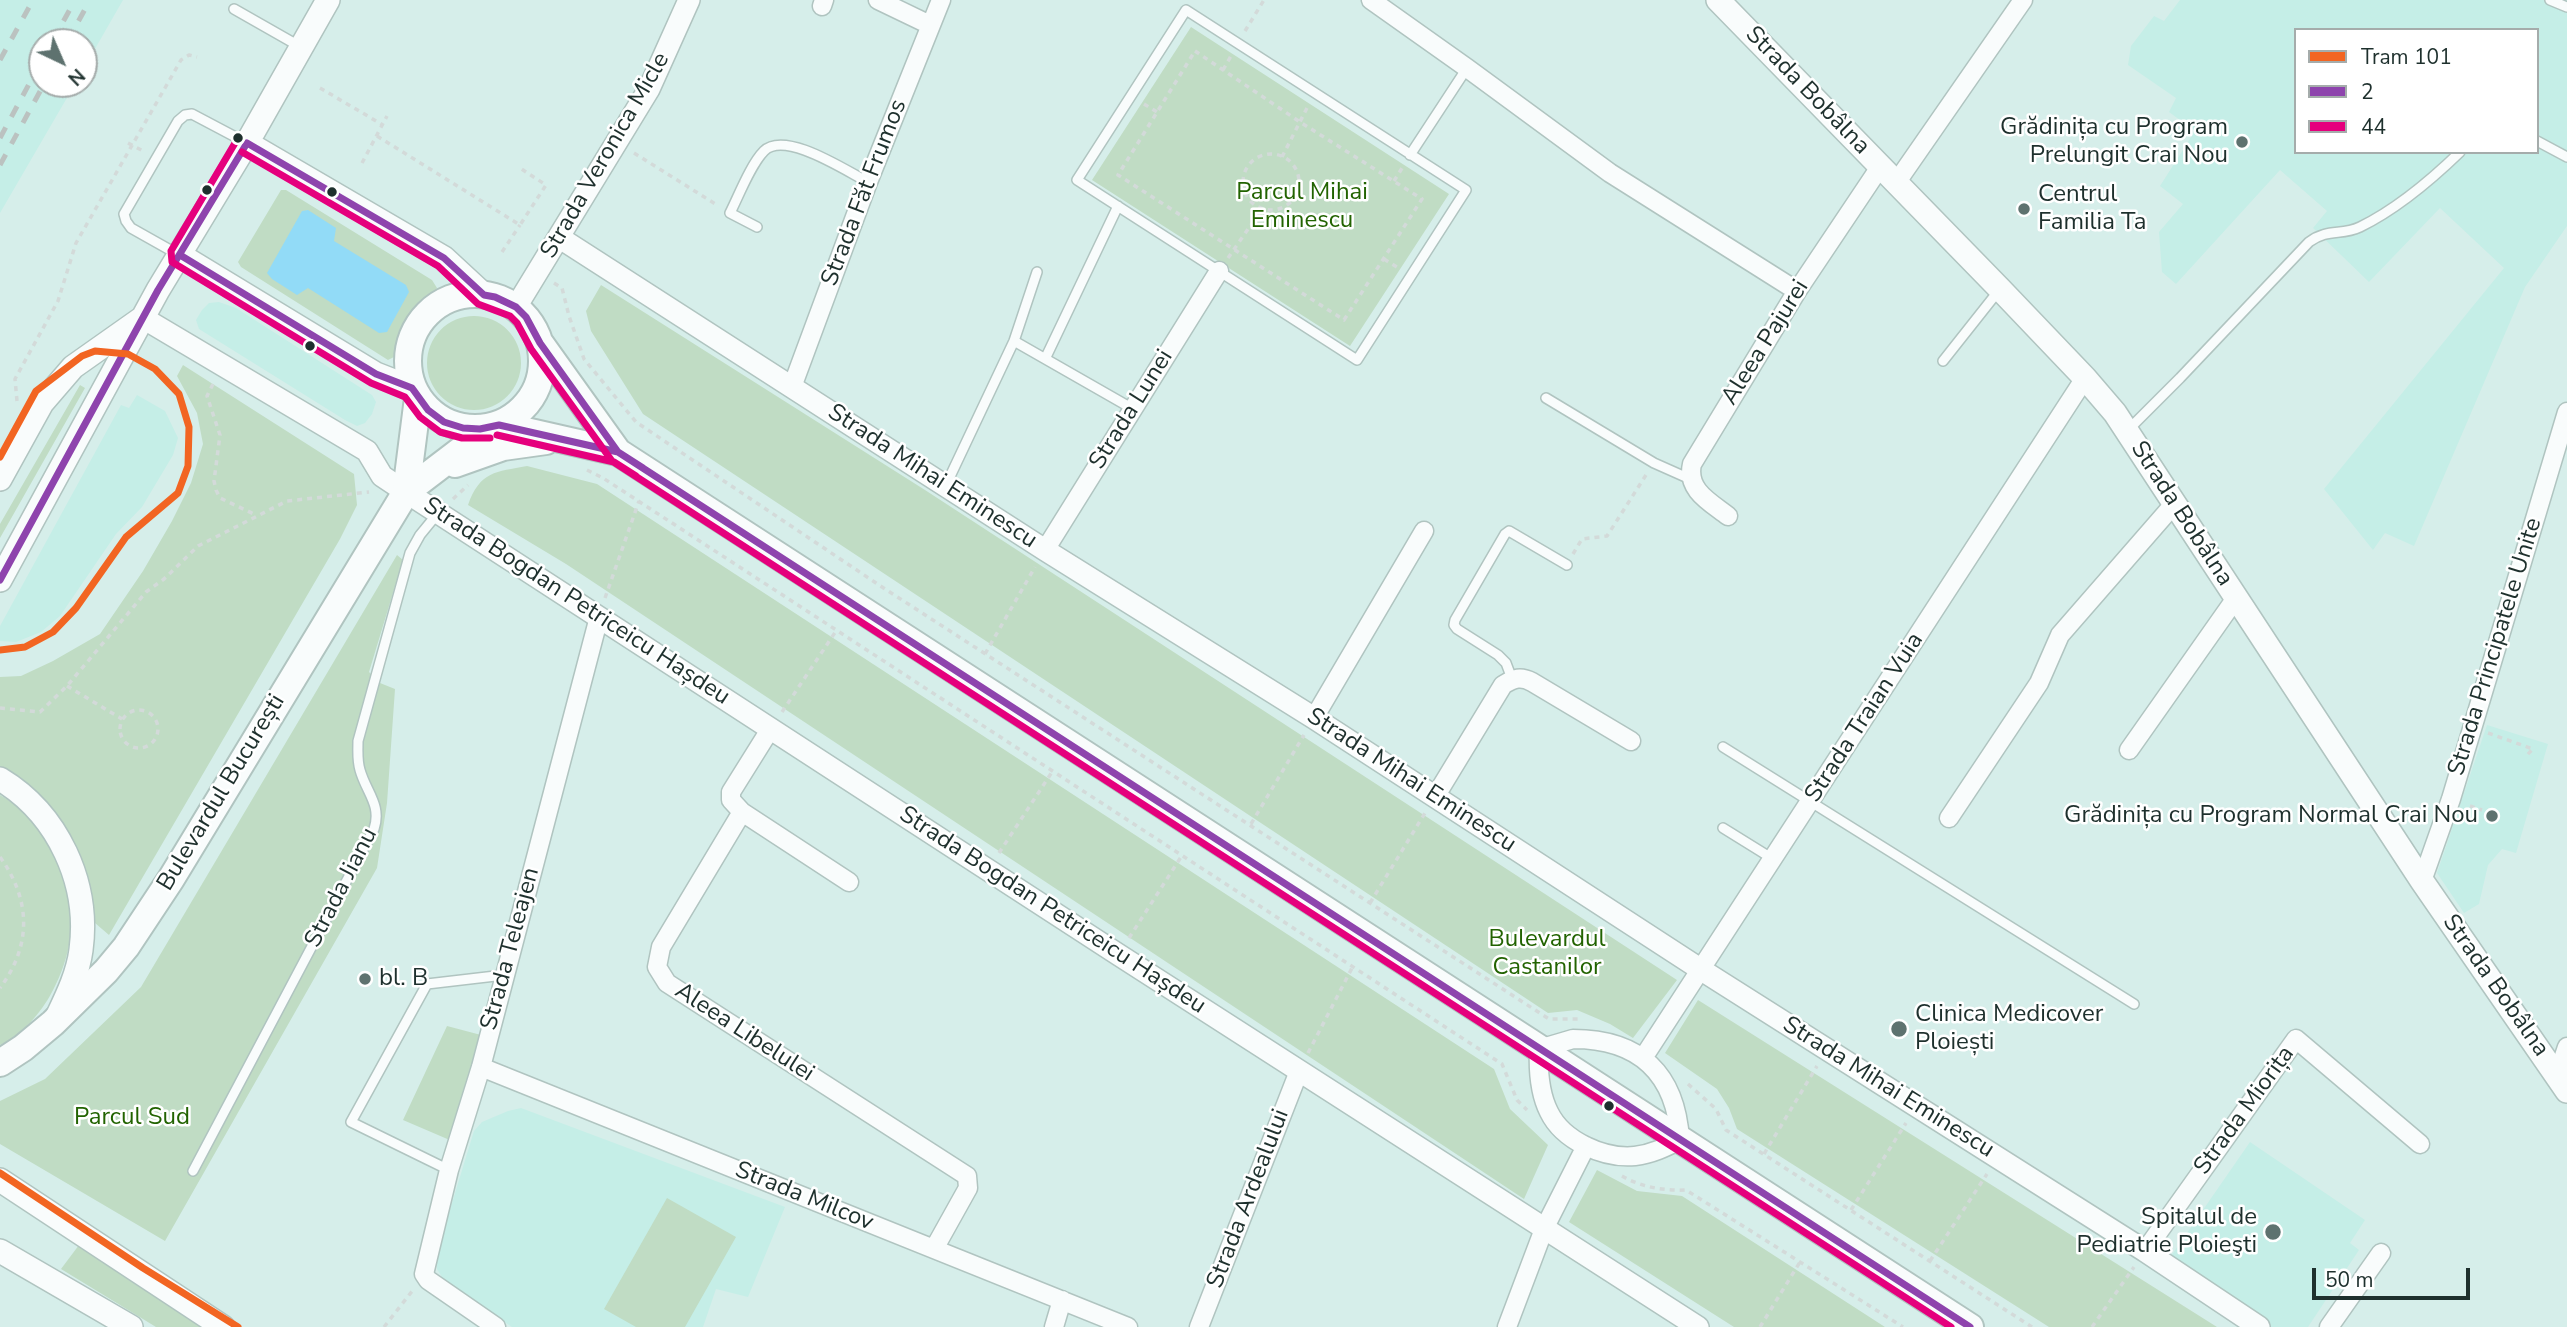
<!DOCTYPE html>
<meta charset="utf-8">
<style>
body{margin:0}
#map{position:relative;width:2567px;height:1327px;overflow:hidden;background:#d6eeea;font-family:"Nunito Sans",sans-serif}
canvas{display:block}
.legend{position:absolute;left:2294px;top:28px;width:245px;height:126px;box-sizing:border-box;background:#fff;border:2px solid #a5acab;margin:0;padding:9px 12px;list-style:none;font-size:21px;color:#1e302d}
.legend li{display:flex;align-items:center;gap:14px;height:35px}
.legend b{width:35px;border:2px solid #a5acab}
.north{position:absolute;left:28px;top:28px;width:70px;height:70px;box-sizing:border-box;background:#fff;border:2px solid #a5acab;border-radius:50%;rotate:136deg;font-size:19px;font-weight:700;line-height:28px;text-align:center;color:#1e302d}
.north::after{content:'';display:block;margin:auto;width:24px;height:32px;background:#5e726f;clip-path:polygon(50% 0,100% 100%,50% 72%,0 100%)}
.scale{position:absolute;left:2312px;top:1268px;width:158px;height:32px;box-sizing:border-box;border:4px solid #1e302d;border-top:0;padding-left:9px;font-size:21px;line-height:24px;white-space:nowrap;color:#1e302d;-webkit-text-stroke:5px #fff;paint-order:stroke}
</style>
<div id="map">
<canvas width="2567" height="1327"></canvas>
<ul class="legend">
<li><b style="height:9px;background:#f26522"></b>Tram 101</li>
<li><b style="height:9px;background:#8e44ad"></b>2</li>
<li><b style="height:9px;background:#e5007d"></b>44</li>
</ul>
<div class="north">N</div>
<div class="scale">50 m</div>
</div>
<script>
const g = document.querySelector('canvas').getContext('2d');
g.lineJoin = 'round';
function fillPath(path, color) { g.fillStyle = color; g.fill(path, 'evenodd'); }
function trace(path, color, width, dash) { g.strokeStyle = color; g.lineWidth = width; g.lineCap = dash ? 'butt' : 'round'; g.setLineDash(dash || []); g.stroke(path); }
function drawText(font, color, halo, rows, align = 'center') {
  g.font = font + ' "Nunito Sans",sans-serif'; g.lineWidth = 5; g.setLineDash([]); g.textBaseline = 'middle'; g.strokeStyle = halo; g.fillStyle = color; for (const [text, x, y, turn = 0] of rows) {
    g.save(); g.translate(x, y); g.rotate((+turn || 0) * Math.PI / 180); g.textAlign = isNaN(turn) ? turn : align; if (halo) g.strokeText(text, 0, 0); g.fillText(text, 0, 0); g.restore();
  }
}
const built = new Path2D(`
 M0,0H123L84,68V42H42V84H75L0,213Z
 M2180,0H2567V226L2525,287L2414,546L2385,533L2373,550L2324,489L2504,268L2440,208L2369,282L2313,228L2327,211L2280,170L2176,284L2162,272L2159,232L2183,204L2160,186L2195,131L2169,112L2176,98L2128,65L2131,46L2154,16L2164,21ZM2296,30H2537V152H2296Z
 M219,302L236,308L372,395L376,402L372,414L365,423L357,426L345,420L199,329L196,320L202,310L209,303Z
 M137,395L165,411L178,438L173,455L142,507L116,534L60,616L41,632L16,642L0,641V626L121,405L129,408Z
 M2487,725L2548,744L2516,853L2502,849L2488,865L2479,904L2464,913L2437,873Z
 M521,1108L785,1207L748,1297L716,1289L703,1327H512L445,1282L437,1269V1252L474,1131L482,1122L508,1111Z
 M2250,1142L2365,1220L2350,1243L2359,1250L2308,1327H2270L2169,1259Z`);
const green = new Path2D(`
 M1191,27L1449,194L1350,346L1092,180Z
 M281,190H286L432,280L437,288C433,299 420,301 413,310C402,322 396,340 396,356L388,360L241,267L238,262Z
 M601,285L925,490L1677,980L1633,1038L1610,1024L1577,1010L1548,1013L643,414L591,331L586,311Z
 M427 363a47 47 0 1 1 94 0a47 47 0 1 1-94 0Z
 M183,365L354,474L357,505L340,539L109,935L95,923L87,880L0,768V677L21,676L53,661L100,634L143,571L172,521L191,483L203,444L197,413L177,376Z
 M80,385L85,388L0,538V524Z
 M527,466L597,484L1494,1069L1510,1109L1548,1145L1524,1199L566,564L468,505C480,471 496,472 527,466Z
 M397,555L403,560L369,672L380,683L395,689L387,803L377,868L165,1241L0,1144V1101L45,1079L141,987Z
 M0,795C72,835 91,922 52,992C41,1013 22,1035 0,1045Z
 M1698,1000L2217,1327H2049L1737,1129L1729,1108L1717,1089L1665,1053Z
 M447,1026L481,1035L452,1141L403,1120Z
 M1597,1170L1637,1191L1682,1196L1885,1327H1734L1569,1222Z
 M667,1198L736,1237L685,1327H636L604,1309Z
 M79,1245L204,1327H156L61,1269Z`);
const water = new Path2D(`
 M308,210L336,228L334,241L406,285L409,292L387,332L379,333L308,288L297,295L272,279L267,273L302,211Z`);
const path = new Path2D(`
 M1245,31L1264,0
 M1195,51L1300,122L1422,199L1344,320L1118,175Z
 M1223,70L1231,56
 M320,88L383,125
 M1144,104L1157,112
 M377,136L520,225L546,185L520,168
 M128,143L145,152
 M634,153L717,205
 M1243 182a28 28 0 1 1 56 0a28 28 0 1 1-56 0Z
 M1282,157L1308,106
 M362,163L387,116
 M1394,181L1404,165
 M502,252L520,225
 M1228,258L1262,209
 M1384,259L1400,269
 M554,283L562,288L569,316L584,359L636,422L882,587L1549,1019H1580
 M213,384L207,396L220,435L214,481L216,490L220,498L256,515
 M17,401L15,379L58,301L76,243L181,60L189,55L197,57
 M587,470L603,478L1502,1064L1517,1100L1527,1110
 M453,499L468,485
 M1573,554L1582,539L1607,536L1646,475
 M605,598L639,501
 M985,654L1035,567
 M67,686L122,719
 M0,708L40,712L67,686L146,592L164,579L198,546L287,501L369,492
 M120 729a19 19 0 1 1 38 0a19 19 0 1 1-38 0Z
 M782,712L836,631
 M2488,733L2533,749L2527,755
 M2470,806L2482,810
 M1251,824L1304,735
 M999,853L1052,772
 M0,857C31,900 32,945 0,988
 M1370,903L1425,813
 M1129,938L1181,857
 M1308,1053L1352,968
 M1688,1084L1716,1109L1726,1130L2032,1327
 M1764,1154L1817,1066
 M1622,1176C1641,1187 1664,1191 1686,1190L1903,1327
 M1851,1210L1906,1123
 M1930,1261L1987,1174
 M384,1327L413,1290
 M1760,1327L1800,1262
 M2092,1327L2134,1267`);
const service = new Path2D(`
 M2550,0L2567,7
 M234,9L299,46
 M1186,10L1466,190L1357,360L1077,180Z
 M2537,141L2567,157
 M1410,155L1467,68
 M757,227L730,213C739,195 751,164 764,151C785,130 846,171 868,182
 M179,255L131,228L126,221L124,214L178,121L185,115L192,114L245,142
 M1014,341L1133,409
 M1046,357L1118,206
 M1943,361L2000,289
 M1546,398L1654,463L1690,479
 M2128,430L2180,378L2309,242C2328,228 2341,236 2360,227C2397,209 2430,181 2460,152
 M946,485L1014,341L1037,272
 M1512,679L1506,663L1498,655L1457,629L1454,625L1455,620L1505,534L1509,531L1567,565
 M1723,747L2134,1004
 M1723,828L1773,859
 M449,1170L351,1122L427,984L504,975
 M193,1171L374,829C382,805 366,792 360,770C357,760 358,751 358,741L410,553L420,535L438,513`);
const minor = new Path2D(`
 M878,0L930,25
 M1371,0L1467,68L1610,173L1797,291
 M822,6L824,0
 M1896,183L2023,0
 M792,387L868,182L941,0
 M1728,516C1710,502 1686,490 1692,464L1797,291L1880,167
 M1045,550L1219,271
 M1314,718L1424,531
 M771,728L731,792V800L742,812L661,947L657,967L667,983L967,1176L968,1188L934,1249
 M2129,750L2236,598
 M1435,797L1503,685C1514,678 1521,676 1532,682L1631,741
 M742,812L849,882
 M1949,818L2039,683L2060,635L2175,503
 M2422,881L2451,799L2567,412
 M1573,1039C1640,1039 1676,1074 1680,1140C1666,1147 1652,1154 1635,1156C1604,1159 1563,1141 1549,1112C1539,1092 1538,1070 1539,1049Z
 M1643,1058L2085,378
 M481,1067L1128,1327
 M2557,1077L2567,1047
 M2145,1251L2296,1039L2420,1144
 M496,1327L428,1280L424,1274L449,1170L481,1067L599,617
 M1054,1327L1062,1300
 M1199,1327L1299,1071
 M1507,1327L1544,1229L1586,1146
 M2329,1327L2381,1253`);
const tertiary = new Path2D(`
 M560,238L1045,550L1314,718L1700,969L2145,1251L2259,1327
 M516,307L649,89L689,0
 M143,318L367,451L382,476L406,492L1119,955L1698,1327`);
const secondary = new Path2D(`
 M1718,0L2000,289L2085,378L2115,413L2422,881L2567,1091
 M247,143L444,258L484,295
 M180,255L376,374L412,388
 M0,479L42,403L73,367L141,319
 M0,580L158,290L247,143L328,0
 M0,779C58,814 90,883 81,950C78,973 68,994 58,1015
 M0,1180L223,1327
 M0,1251L131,1327`);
const primary = new Path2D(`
 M408 361a67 67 0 1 1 134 0a67 67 0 1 1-134 0Z
 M540,343L618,452
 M499,425L618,452L1970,1327
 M455,464L503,447L546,441
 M406,492L418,398
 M0,1063L23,1048L53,1023L106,971L126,947L171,879L406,492L490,428`);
const rail = new Path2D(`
 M52,42L75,0
 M67,42L90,0
 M0,60L33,0
 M0,138L42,60
 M0,165L44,84`);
const bus1 = new Path2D(`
 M180,255L376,374L412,388L428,410L444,422L463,428L480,429L499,425L618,452L643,468
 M0,580L158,290L247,143L444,258L484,295L495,297L516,307L526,317L540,343L618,452L1970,1327`);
const bus2 = new Path2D(`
 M238,138L171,251L172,262L371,383L405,397L420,417L440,432L462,438H490
 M242,152L438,266L478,304L510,316L517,323L531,349L612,461L1951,1327
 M497,435L614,462L636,476`);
const tram1 = new Path2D(`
 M0,457L36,391L82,356L95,351L128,354L155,369L179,394L189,427L188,466L178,493L126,537L76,608L53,632L25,647L0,650
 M0,1173L143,1268L238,1327`);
const markers = [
 [238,138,6,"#1e302d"],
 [2242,142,7,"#5e726f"],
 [207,190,6,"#1e302d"],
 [332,192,6,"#1e302d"],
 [2024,209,7,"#5e726f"],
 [310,346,6,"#1e302d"],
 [2492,816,7,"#5e726f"],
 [365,979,7,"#5e726f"],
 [1899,1029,9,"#5e726f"],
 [1609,1106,6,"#1e302d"],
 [2273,1232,9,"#5e726f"]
];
const streetNames = [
 ["Strada Bobâlna",1807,91,46],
 ["Strada Veronica Micle",606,156,-60],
 ["Strada Făt Frumos",865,193,-69],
 ["Aleea Pajurei",1766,343,-58],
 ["Strada Lunei",1132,410,-58],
 ["Strada Mihai Eminescu",932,477,33],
 ["Strada Bobâlna",2181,514,57],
 ["Strada Bogdan Petriceicu Hașdeu",576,602,33],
 ["Strada Principatele Unite",2496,647,-73],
 ["Strada Traian Vuia",1865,718,-57],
 ["Strada Mihai Eminescu",1411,781,33],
 ["Bulevardul București",222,793,-59],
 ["Strada Jianu",342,888,-63],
 ["Strada Bogdan Petriceicu Hașdeu",1052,911,33],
 ["Strada Teleajen",511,949,-75],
 ["Strada Bobâlna",2495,986,55],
 ["Aleea Libelulei",744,1033,33],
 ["Strada Mihai Eminescu",1888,1088,32],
 ["Strada Miorița",2245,1111,-54],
 ["Strada Milcov",804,1197,22],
 ["Strada Ardealului",1249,1199,-69]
];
const poiNames = [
 ["Grădinița cu Program",2228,128],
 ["Prelungit Crai Nou",2228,156],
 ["Centrul",2038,195,"left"],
 ["Familia Ta",2038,223,"left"],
 ["Grădinița cu Program Normal Crai Nou",2478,816],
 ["bl. B",379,979,"left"],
 ["Clinica Medicover",1915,1015,"left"],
 ["Ploiești",1915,1043,"left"],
 ["Spitalul de",2257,1218],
 ["Pediatrie Ploieşti",2257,1246]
];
const parkNames = [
 ["Parcul Mihai",1302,193],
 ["Eminescu",1302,221],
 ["Bulevardul",1547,940],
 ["Castanilor",1547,968],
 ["Parcul Sud",132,1118]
];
fillPath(built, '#c5eee7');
fillPath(green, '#c0dcc4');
fillPath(water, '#92dbf7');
trace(service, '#b0c4c0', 12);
trace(minor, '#b0c4c0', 21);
trace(tertiary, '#b0c4c0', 24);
trace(secondary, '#b0c4c0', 26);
trace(primary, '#b0c4c0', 30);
trace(path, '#d3dad9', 3.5, [5, 5]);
trace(service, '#f9fcfc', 9);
trace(minor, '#f9fcfc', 18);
trace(tertiary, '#f9fcfc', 21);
trace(secondary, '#f9fcfc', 23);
trace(primary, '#f9fcfc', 26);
trace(rail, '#bbc2c0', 5, [12, 12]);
trace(bus1, '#8e44ad', 7);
trace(bus2, '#e5007d', 7);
trace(tram1, '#f26522', 7);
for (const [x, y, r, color] of markers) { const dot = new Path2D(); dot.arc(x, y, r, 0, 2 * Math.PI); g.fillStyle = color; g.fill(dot); trace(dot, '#fff', 2.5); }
drawText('24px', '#1e302d', '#fff', streetNames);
drawText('24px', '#1e302d', '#fff', poiNames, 'right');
drawText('24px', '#226301', '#fff', parkNames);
</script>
